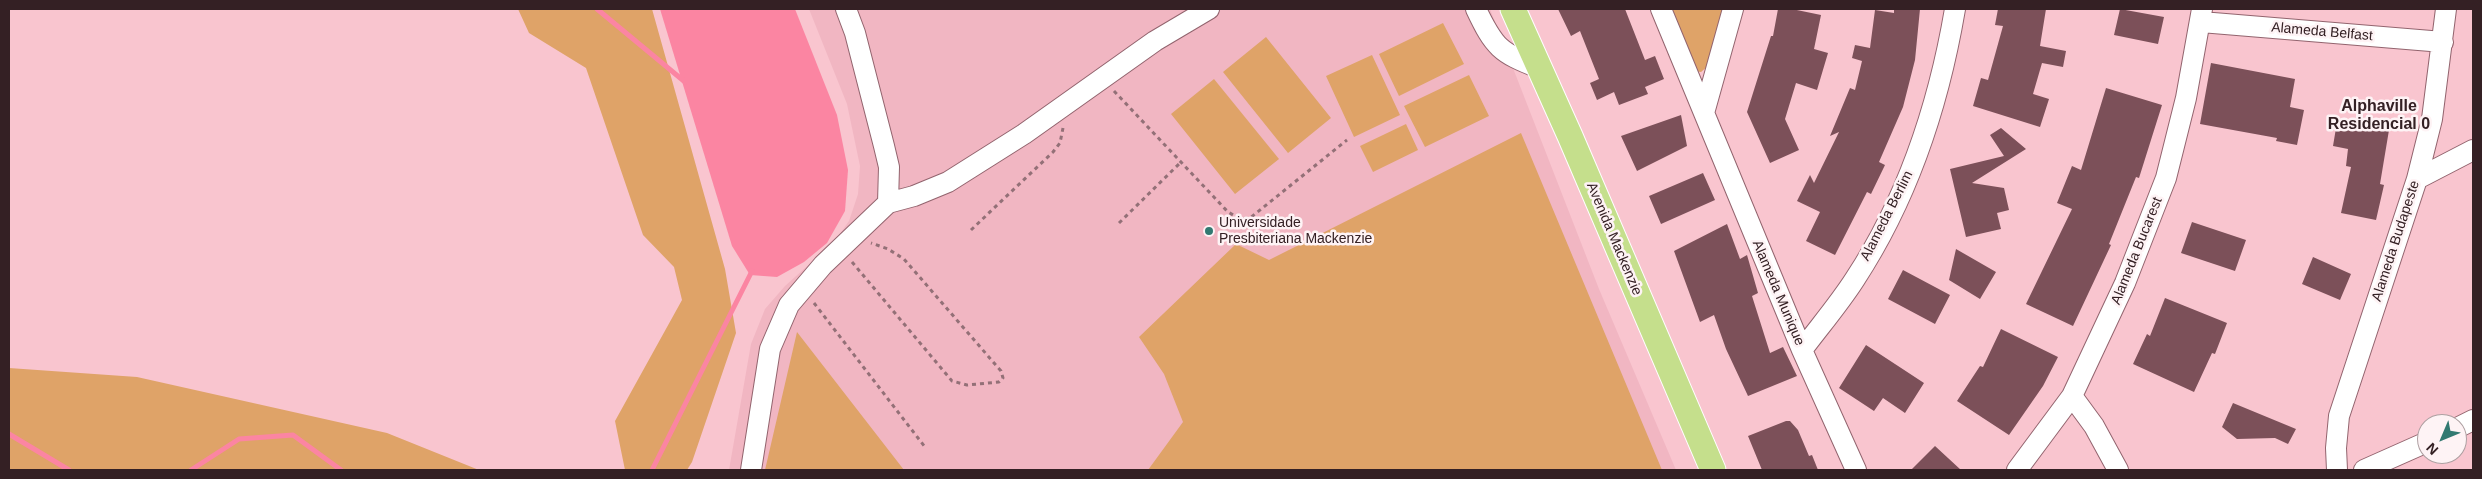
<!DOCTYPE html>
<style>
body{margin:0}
#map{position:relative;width:2482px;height:479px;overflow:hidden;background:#f9c5cf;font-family:Helvetica,sans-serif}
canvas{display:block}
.frame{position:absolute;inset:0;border:10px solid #342024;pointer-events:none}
.north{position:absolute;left:2417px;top:414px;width:50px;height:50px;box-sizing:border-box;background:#fef3f5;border:1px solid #ad9fa1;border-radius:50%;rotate:225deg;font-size:14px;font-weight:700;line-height:20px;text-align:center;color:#342024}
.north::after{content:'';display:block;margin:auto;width:18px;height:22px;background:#327971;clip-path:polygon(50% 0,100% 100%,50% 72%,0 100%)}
</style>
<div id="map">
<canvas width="2482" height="479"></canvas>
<div class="frame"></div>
<div class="north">N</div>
</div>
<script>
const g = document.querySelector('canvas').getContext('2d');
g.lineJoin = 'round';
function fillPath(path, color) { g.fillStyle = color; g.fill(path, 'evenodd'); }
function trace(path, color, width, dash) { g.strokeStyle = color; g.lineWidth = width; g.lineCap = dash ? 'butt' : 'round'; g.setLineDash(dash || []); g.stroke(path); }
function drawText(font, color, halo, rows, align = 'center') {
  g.font = font + ' Helvetica,sans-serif'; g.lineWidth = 5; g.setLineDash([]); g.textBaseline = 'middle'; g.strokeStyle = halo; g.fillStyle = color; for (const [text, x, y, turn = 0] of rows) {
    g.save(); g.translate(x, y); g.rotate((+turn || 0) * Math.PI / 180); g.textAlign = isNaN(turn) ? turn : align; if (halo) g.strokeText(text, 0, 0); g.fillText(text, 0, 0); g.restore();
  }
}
const built = new Path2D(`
 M809,9H1490L1599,289L1676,470H729L751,344L765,309L785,286L834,242L849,221L858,194L860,166L847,104Z`);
const green = new Path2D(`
 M518,9H652L725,269L736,333L692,462L687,470H625L615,421L682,300L674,267L643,235L586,68L529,33Z
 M1667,9H1723L1708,66L1701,72L1693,71Z
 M1443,23L1464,64L1399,96L1379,54Z
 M1266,37L1331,118L1288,153L1223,72Z
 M1372,55L1400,115L1354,137L1326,76Z
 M1469,75L1489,116L1425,147L1404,106Z
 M1214,79L1279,159L1235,194L1171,114Z
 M1406,124L1418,150L1373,172L1360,146Z
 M1521,133L1662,470H1148L1183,422L1164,374L1139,337L1236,244L1269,260Z
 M797,332L904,470H765Z
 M9,368L137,377L387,433L479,470H9Z`);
const water = new Path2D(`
 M660,9H795L837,115L848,170L845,211L827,243L804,262L777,277L750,275L732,246Z`);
const stream = new Path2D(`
 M597,9L685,82
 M9,434L69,470
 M191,470L239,439L293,435L341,470
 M652,470L752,271`);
const building = new Path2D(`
 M1558,9H1625L1645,60L1655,56L1664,79L1645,87L1648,94L1619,105L1614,92L1597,100L1590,83L1599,79L1580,31L1571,36Z
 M1778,9H1792L1821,15L1814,49L1828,53L1817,90L1796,83L1785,119L1799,150L1770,163L1747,112L1771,36H1773Z
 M1894,9H1920L1915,60L1903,107L1879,162L1885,165L1871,194L1867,192L1835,255L1806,241L1820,212L1797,201L1810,175L1814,183L1839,132L1830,136L1850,88L1855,90L1862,61L1852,58L1855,45L1870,48L1875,10L1894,13Z
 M1998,9H2046L2040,46L2066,51L2063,67L2042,63L2033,94L2049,99L2040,127L1973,106L1981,78L1988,80L2003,26L1995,25Z
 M2120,9L2164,17L2158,44L2114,35Z
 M2211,63L2295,79L2290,107L2304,110L2297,145L2276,141L2277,138L2200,124Z
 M2106,88L2162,105L2139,178L2136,177L2109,244L2111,245L2073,326L2026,304L2072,209L2057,203L2072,166L2081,170Z
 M1681,115L1687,146L1637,171L1621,136Z
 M2337,122L2389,130L2380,184L2384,185L2376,220L2341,213L2351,167L2346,166L2348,149L2333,146Z
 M2001,128L2026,149L1972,183L2004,188L2009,210L1997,213L2001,229L1966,237L1950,169L2004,156L1990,135Z
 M1703,173L1715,200L1661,224L1649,196Z
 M2192,222L2246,240L2235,271L2181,253Z
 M1727,224L1740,259L1747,255L1758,293L1752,296L1770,353L1783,347L1797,376L1748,396L1726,349L1714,315L1700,322L1674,251Z
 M1956,249L1996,272L1980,299L1949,280Z
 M2313,257L2351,274L2340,300L2302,284Z
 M1903,270L1950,295L1935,324L1888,299Z
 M2165,298L2227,323L2215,354L2212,353L2194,392L2133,364L2147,334L2150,336Z
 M2001,329L2058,357L2043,386L2009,435L1957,401L1980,366L1983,367Z
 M1866,345L1924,383L1905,413L1883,398L1874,411L1839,388Z
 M2233,403L2296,429L2288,444L2275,438L2237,439L2222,427Z
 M1786,421H1790L1798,430L1809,456L1812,455L1818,470H1762L1748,436Z
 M1935,446L1961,470H1911Z`);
const path = new Path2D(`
 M1114,91L1228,212L1240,219L1250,218L1347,140
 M1119,223L1181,162
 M971,230L1053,152L1060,143L1063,128
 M852,262L952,381L967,385L999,382L1003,378L1001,371L904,259L888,249L871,243
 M814,303L925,447`);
const minor = new Path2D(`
 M846,9L855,33L884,146L889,167L888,203
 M1476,9C1494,47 1500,53 1539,68
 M1661,9L1802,350L1856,470
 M2201,22L2443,42
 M1704,113L1733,9
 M2417,179L2473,150
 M1802,350C1820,326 1839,304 1855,279C1908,198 1939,103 1955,9
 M2072,396L2094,426L2118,470
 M2457,428L2473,420
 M751,470L770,349L789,305L823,265L888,203L914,196L948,182L1024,134L1155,41L1209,9
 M2017,470L2072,396L2125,283L2166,178L2186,98L2202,9
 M2337,470L2336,448L2339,416L2417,179L2432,119L2446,9
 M2364,470L2427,442`);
const major = new Path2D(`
 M1513,9L1570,136L1713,470`);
const markers = [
 [1209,231,5,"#327971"]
];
const streetNames = [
 ["Alameda Belfast",2322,32,5],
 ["Alameda Berlim",1887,216,-63],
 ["Avenida Mackenzie",1614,239,67],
 ["Alameda Budapeste",2396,241,-72],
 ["Alameda Bucarest",2137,251,-68],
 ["Alameda Munique",1778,293,67]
];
const poiNames = [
 ["Universidade",1219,223],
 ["Presbiteriana Mackenzie",1219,239]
];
const quarterNames = [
 ["Alphaville",2379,107],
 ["Residencial 0",2379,125]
];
fillPath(built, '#f1b6c2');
fillPath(green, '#dfa368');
fillPath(water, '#fb85a2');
trace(stream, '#fb85a2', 5);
fillPath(building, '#7c5059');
trace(minor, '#92646e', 22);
trace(major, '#fff', 27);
trace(path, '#937077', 3, [4, 4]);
trace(minor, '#fff', 20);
trace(major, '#c5df8c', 25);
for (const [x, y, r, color] of markers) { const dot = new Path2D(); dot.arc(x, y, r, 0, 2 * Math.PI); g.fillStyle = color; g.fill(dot); trace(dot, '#fef3f5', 2); }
drawText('14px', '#342024', '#fef3f5', streetNames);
drawText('14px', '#342024', '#fef3f5', poiNames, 'left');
drawText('bold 16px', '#342024', '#fef3f5', quarterNames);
</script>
